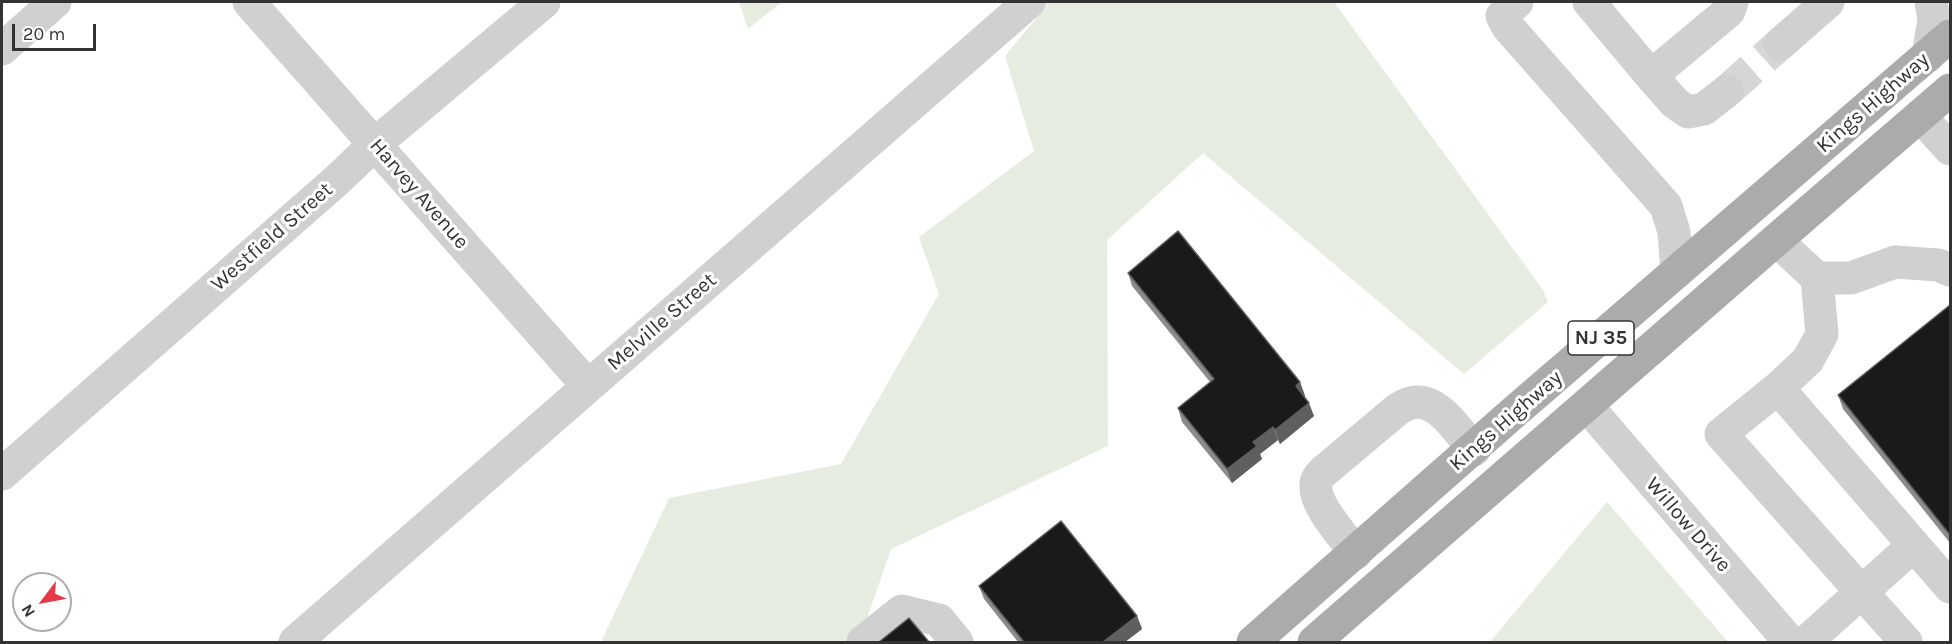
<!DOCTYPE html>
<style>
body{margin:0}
#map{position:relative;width:1952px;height:644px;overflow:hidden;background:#fff;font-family:Karla,sans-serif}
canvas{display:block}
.frame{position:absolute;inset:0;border:3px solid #333;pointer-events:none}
.north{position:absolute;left:12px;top:572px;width:60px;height:60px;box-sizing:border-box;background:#fff;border:2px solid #adadad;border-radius:50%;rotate:238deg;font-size:16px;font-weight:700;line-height:24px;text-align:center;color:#333}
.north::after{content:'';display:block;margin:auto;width:21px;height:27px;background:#e63946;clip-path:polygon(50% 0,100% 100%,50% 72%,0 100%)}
.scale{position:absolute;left:12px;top:24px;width:84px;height:27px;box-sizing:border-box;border:3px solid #333;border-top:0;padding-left:8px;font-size:18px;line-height:21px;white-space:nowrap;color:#333;-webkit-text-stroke:4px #fff;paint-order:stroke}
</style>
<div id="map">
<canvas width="1952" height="644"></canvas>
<div class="frame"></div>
<div class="north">N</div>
<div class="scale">20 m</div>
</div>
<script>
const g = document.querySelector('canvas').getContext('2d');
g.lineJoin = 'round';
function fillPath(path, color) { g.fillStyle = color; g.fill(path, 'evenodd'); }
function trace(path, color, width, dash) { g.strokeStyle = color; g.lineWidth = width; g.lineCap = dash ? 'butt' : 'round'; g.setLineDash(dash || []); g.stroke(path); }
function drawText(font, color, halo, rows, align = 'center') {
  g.font = font + ' Karla,sans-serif'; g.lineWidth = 6; g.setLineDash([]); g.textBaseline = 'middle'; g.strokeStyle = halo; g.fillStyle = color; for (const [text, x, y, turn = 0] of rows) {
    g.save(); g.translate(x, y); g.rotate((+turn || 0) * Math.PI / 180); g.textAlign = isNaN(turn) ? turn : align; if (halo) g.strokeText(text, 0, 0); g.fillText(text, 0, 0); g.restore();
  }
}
const green = new Path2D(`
 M739,2H782L748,29Z
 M1030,2H1334L1543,290L1548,302L1464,374L1203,153L1107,240L1108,446L891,549L859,642H601L669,498L841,464L939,294L919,237L1034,151L1005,56L1040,14Z
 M1607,502L1728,642H1490Z`);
const minorTunnel = new Path2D(`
 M1727,91L1780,44`);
const minor = new Path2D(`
 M249,2L588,386
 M1517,2L1502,16L1508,27L1666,206L1674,232L1677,272
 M1589,2L1651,76L1729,11L1732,2
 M1780,44L1828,2
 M2,49L55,2
 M1928,56L1934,19L1931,2
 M1651,76L1675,103L1688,112L1704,109L1727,91
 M1920,116L1950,149
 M1776,240L1817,278H1851L1895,262L1938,265L1950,270
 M1778,388L1808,360L1822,334L1817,278
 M1587,406L1790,642
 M2,474L336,181L375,144L544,2
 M1356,553C1344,537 1313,504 1316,484C1316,479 1320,475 1323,472L1398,409C1402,407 1406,404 1411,403C1438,396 1459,433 1474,450
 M295,642L1029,2
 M863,642L902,611L939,620L957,642
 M1806,642L1914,545
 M1906,642L1721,434L1778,388L1950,587`);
const major = new Path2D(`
 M1253,642L1513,413L1950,36
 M1314,642C1525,458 1737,273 1950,90`);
const wall = new Path2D(`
 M1128,273L1300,382L1305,396L1304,397L1314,416L1280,444L1278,440L1260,454L1262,459L1232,483L1182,422L1178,408L1210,382L1132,286Z
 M1950,305V543L1843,409L1838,395Z
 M979,586L1137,616L1142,629L1125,642H1018L984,599Z`);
const shadedWall = new Path2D(`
 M1300,382L1305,396L1301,400L1296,386Z
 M1309,403L1314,416L1280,444L1275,430Z
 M1273,427L1278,440L1260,454L1262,459L1232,483L1227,469L1253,442Z
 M1137,616L1142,629L1125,642H1103Z`);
const building = new Path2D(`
 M1178,231L1300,382L1296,386L1309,403L1275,430L1273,427L1253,442L1257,446L1227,469L1178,408L1214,379L1128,273Z
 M1950,305V535L1838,395Z
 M1061,521L1137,616L1103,642H1024L979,586Z
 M909,618L929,642H879Z`);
const shields = [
 [1601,338,66]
];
const shieldNames = [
 ["NJ 35",1601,338]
];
const streetNames = [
 ["Kings Highway",1873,103,-41],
 ["Harvey Avenue",419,194,49],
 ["Westfield Street",272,237,-41],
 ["Melville Street",662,322,-41],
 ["Kings Highway",1506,421,-41],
 ["Willow Drive",1688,525,49]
];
fillPath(green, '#e6ecdf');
trace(minorTunnel, '#d6d6d6', 33, [33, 16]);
trace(minor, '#d0d0d0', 33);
trace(major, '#ababab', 33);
fillPath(wall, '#8c8c8c');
fillPath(shadedWall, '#5f5f5f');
fillPath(building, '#1a1a1a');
trace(building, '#5f5f5f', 1.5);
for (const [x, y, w] of shields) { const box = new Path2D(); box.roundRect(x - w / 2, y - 17, w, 34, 4.5); g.fillStyle = '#fff'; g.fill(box); trace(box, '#333', 1.5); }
drawText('bold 20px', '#333', null, shieldNames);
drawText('21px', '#333', '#fff', streetNames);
</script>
